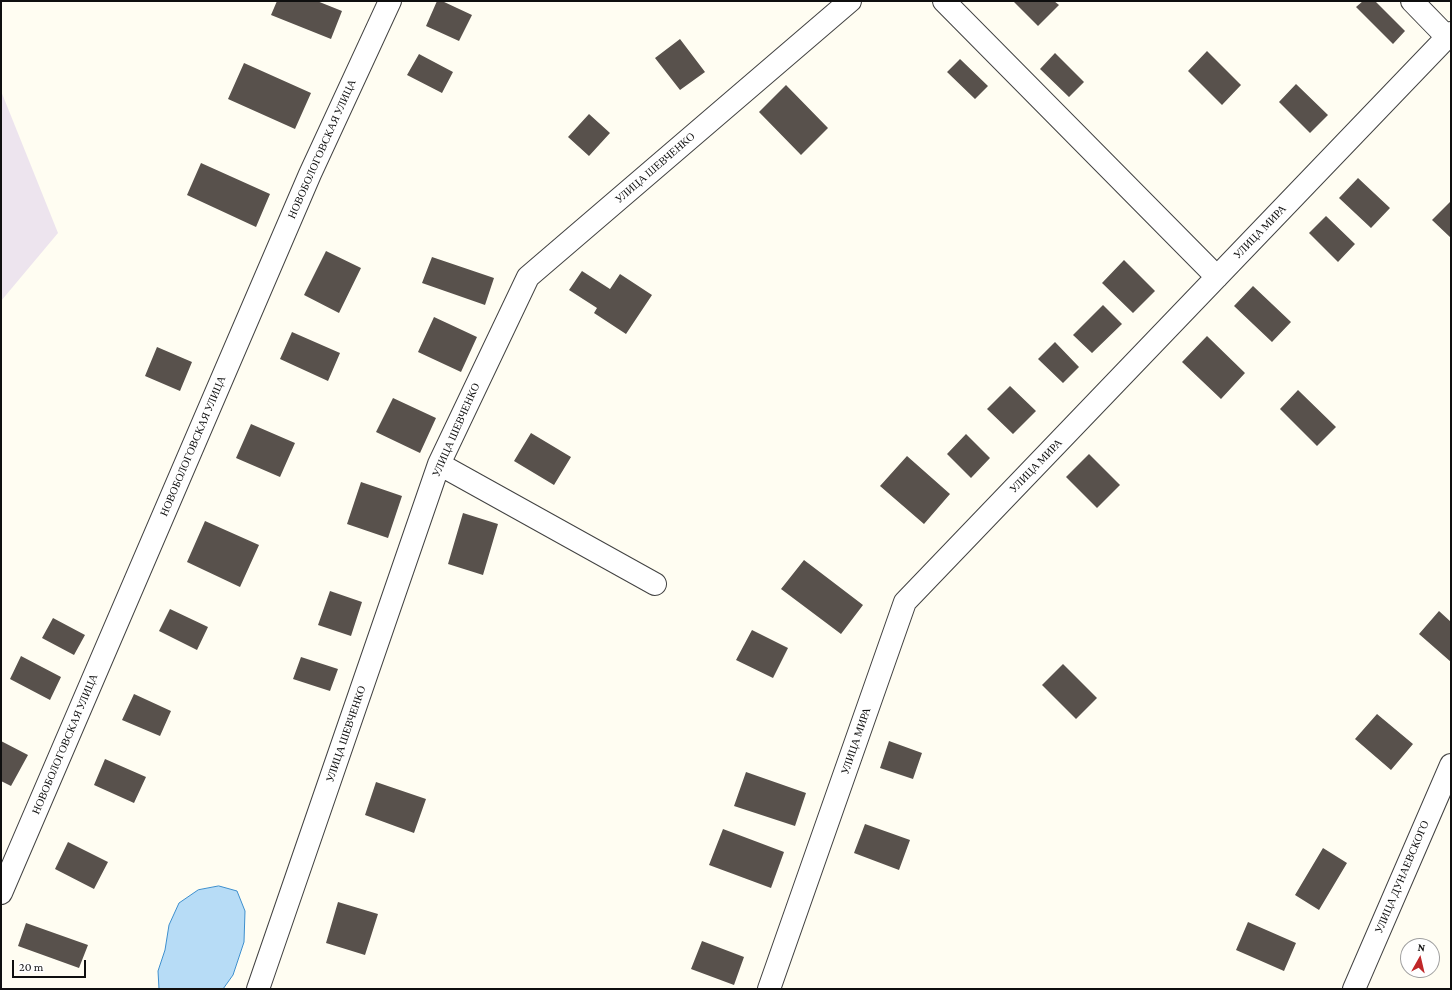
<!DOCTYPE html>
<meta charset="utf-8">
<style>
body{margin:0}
#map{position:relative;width:1452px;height:990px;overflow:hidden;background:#fffdf2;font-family:"Crimson Pro",serif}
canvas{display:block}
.frame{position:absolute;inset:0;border:2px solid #0f0f0f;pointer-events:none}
.north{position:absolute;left:1400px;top:938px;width:40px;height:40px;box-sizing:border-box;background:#fff;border:1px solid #9f9f9f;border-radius:50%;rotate:8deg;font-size:11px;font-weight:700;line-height:16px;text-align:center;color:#0f0f0f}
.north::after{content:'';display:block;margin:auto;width:14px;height:18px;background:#c02729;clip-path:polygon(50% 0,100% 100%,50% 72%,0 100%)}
.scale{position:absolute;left:12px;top:960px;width:74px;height:18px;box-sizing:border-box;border:2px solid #0f0f0f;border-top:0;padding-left:5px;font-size:12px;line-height:14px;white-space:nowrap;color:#0f0f0f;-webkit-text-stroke:3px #fff;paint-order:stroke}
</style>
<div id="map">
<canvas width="1452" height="990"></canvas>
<div class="frame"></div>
<div class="north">N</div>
<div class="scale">20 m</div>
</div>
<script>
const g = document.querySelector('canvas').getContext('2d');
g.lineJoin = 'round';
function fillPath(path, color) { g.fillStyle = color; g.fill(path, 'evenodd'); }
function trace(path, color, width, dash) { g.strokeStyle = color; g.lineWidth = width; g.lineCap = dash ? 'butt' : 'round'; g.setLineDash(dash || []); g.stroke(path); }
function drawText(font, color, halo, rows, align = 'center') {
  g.font = font + ' "Crimson Pro",serif'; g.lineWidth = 4; g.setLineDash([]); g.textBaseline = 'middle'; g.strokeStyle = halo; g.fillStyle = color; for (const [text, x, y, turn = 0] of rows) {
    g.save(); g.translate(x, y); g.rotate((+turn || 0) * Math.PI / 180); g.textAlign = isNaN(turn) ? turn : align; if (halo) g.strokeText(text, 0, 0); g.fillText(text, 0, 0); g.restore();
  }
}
const industrial = new Path2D(`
 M1,91L58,233L1,301Z`);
const water = new Path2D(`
 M219,886L237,891L245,911L244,942L233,975L223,989H159L158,971L165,950L169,925L179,903L198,890Z`);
const building = new Path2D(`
 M277,1H317L342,11L331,39L271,15Z
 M437,1H442L472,15L459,41L426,26Z
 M1013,1H1054L1059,5L1038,26Z
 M1363,1H1375L1405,31L1393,44L1356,7Z
 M680,39L705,72L680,90L655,58Z
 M1207,51L1241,85L1222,105L1188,71Z
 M1055,53L1084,82L1069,97L1040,69Z
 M419,54L453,72L442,93L407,75Z
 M960,59L988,86L975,99L947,72Z
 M244,63L311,93L295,129L228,99Z
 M1296,84L1328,115L1310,133L1279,102Z
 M786,85L828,128L801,155L759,112Z
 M589,114L610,133L589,156L568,137Z
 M201,163L270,194L256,227L187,195Z
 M1358,178L1390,208L1371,228L1339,198Z
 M1451,201V238L1432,220Z
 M1326,216L1355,244L1338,262L1309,233Z
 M326,251L361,268L339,313L304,295Z
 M432,257L494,278L485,305L422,283Z
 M1124,260L1155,291L1133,313L1102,283Z
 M582,271L610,289L620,274L652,295L626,334L594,313L597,308L569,290Z
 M1253,286L1291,322L1272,342L1234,306Z
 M1103,305L1122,324L1092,353L1073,335Z
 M434,317L477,337L461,372L418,352Z
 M292,332L340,353L328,381L280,359Z
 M1207,336L1245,373L1221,399L1182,362Z
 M1055,342L1079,367L1063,383L1038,359Z
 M157,347L192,362L180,391L145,376Z
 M1010,386L1036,411L1013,434L987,409Z
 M1298,390L1336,427L1317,446L1280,409Z
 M393,398L436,418L420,453L376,432Z
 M251,424L295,443L280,477L236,458Z
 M531,433L571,457L554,485L514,461Z
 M966,434L990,458L971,478L947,454Z
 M1089,454L1120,485L1097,508L1066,477Z
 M907,456L950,494L924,524L880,486Z
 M361,482L402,496L388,538L347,524Z
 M463,513L498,524L483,575L448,564Z
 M205,521L259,545L240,587L187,562Z
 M804,560L863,605L841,634L781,589Z
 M330,591L362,602L351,636L318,625Z
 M170,609L208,627L197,650L159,631Z
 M1439,611L1451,622V662L1419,634Z
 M53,618L85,635L74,655L42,638Z
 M752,630L788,648L773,678L736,660Z
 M21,656L61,677L50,700L10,679Z
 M301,657L338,669L330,691L293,679Z
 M1063,664L1097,698L1076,719L1042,685Z
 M134,694L171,711L160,736L122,720Z
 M1377,714L1413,744L1391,770L1355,739Z
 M1,741L28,755L11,786L1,781Z
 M889,741L922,753L913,779L880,768Z
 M105,759L146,777L134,803L94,785Z
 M746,772L806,793L795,826L734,806Z
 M376,782L426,799L414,833L365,815Z
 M865,824L910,840L899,870L854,853Z
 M723,829L784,852L771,888L709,865Z
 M68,842L108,862L94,889L55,869Z
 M1323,848L1347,863L1319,910L1295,895Z
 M338,902L378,914L365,955L326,943Z
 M1248,922L1296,943L1284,971L1236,950Z
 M26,923L88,945L79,968L18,946Z
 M702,941L744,957L734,985L691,969Z`);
const minor = new Path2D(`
 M944,1L1217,277
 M1412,1L1447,37
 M439,464L655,584
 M1,893L310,174L390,1
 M258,989L439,464L528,277L850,1
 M769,989L905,602L1451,33
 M1354,989L1451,765`);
const streetNames = [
 ["НОВОБОЛОГОВСКАЯ УЛИЦА",322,149,-66],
 ["УЛИЦА ШЕВЧЕНКО",655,168,-41],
 ["УЛИЦА МИРА",1260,232,-46],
 ["УЛИЦА ШЕВЧЕНКО",456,430,-66],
 ["НОВОБОЛОГОВСКАЯ УЛИЦА",193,446,-67],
 ["УЛИЦА МИРА",1036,466,-46],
 ["УЛИЦА ШЕВЧЕНКО",346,734,-71],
 ["УЛИЦА МИРА",856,741,-71],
 ["НОВОБОЛОГОВСКАЯ УЛИЦА",65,744,-67],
 ["УЛИЦА ДУНАЕВСКОГО",1402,877,-67]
];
fillPath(industrial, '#ede4ee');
fillPath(water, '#b7dcf6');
trace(water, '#3e8fcd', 1);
fillPath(building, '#58514c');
trace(minor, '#424242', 24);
trace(minor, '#fff', 22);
drawText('11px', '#0f0f0f', '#fff', streetNames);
</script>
